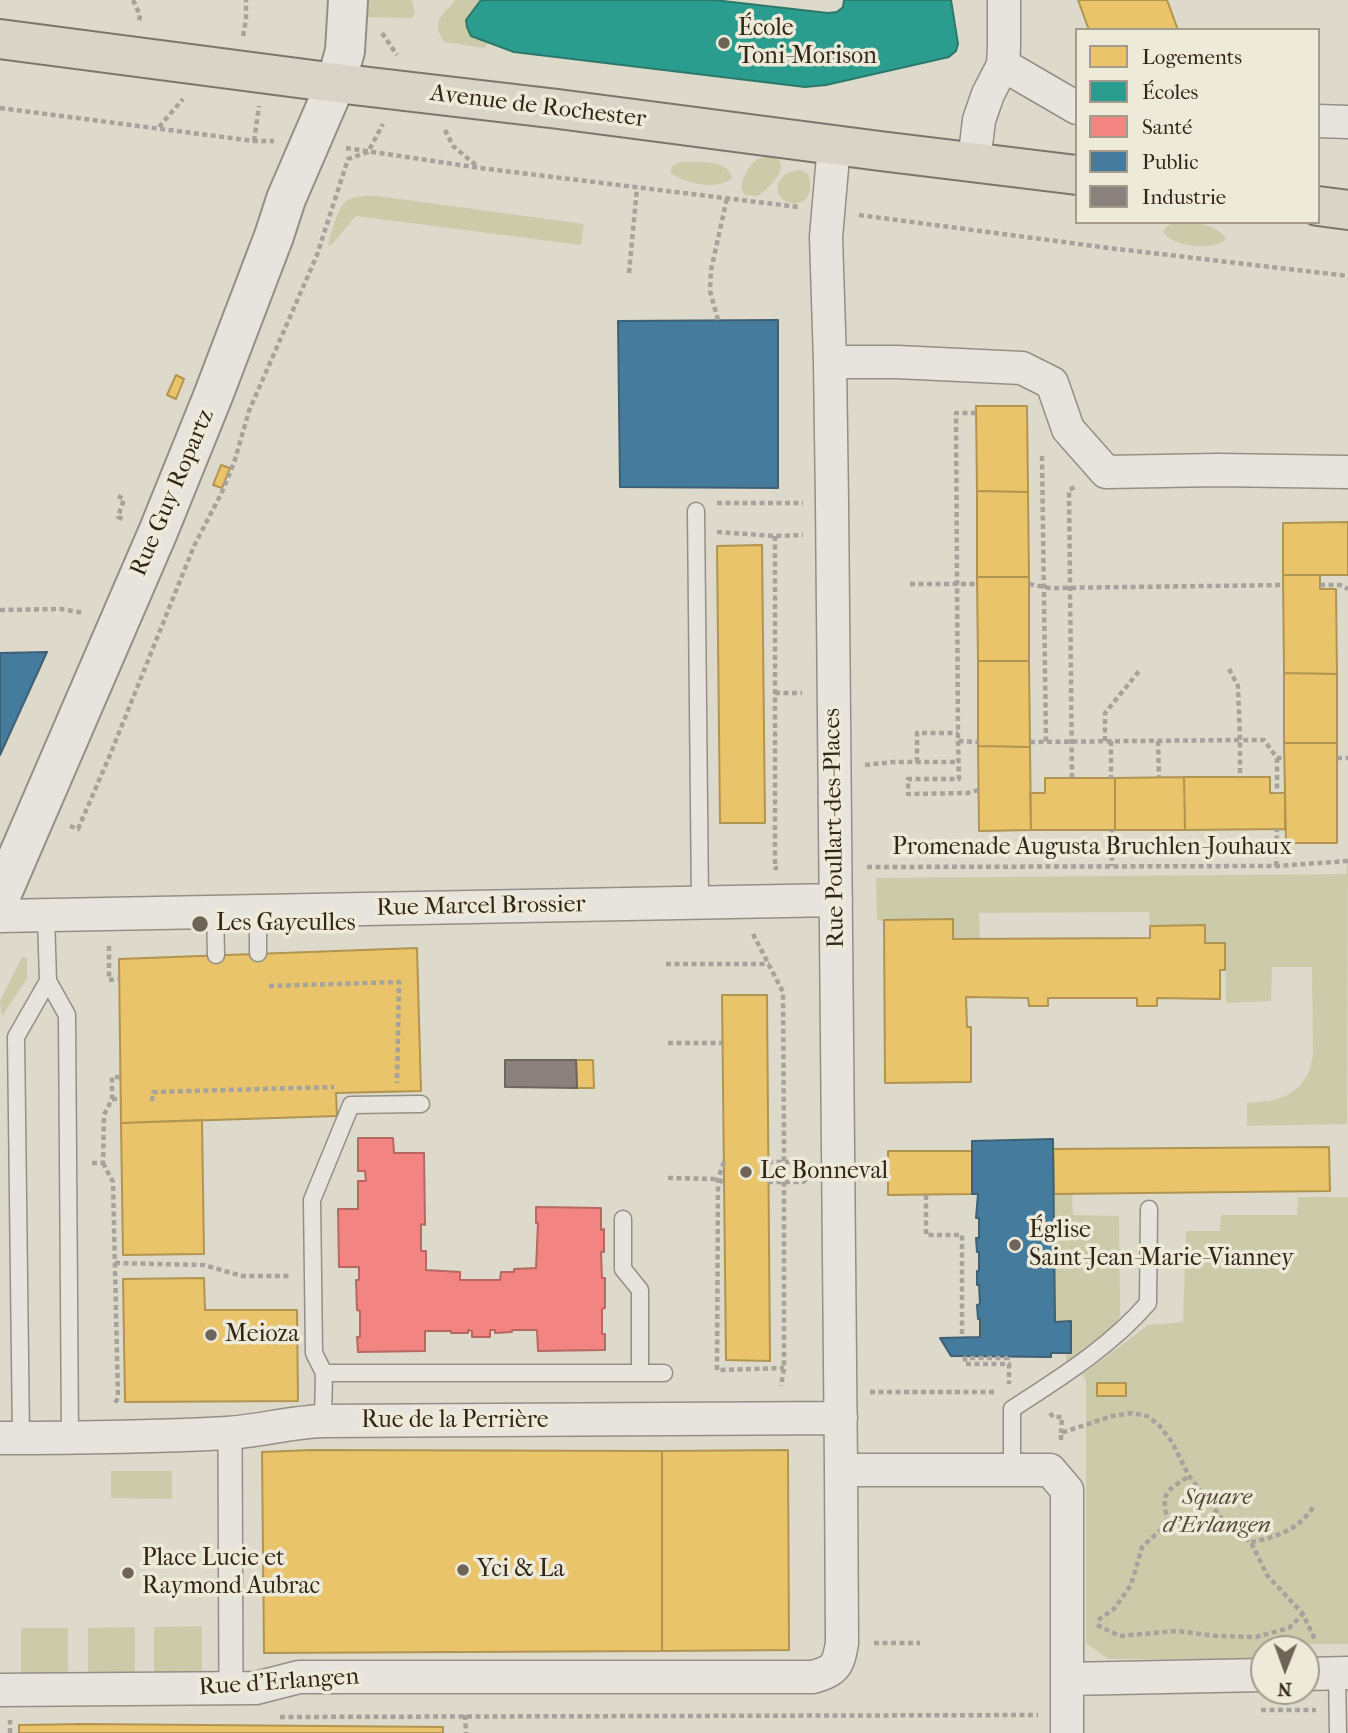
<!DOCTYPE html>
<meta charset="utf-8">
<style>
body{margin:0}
#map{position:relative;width:1348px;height:1733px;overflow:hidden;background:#dddacc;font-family:"IM FELL French Canon",serif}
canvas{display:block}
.legend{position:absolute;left:1075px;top:28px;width:245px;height:196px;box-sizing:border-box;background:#eeead9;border:2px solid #a39b8c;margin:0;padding:9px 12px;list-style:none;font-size:21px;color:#322518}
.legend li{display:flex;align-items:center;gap:14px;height:35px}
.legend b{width:35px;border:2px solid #a39b8c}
.north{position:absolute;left:1250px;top:1635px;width:70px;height:70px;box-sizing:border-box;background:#eeead9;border:2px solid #a39b8c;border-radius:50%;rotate:181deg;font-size:19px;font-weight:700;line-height:28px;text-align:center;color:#322518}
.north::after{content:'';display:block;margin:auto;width:24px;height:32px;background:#6e6457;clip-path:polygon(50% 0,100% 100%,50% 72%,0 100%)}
</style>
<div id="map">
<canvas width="1348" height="1733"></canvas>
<ul class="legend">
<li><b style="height:19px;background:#e9c46a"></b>Logements</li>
<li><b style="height:19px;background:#2a9d8f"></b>Écoles</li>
<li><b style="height:19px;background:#f28482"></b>Santé</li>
<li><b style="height:19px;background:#457b9d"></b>Public</li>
<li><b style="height:19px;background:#8a817c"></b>Industrie</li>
</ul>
<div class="north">N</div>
</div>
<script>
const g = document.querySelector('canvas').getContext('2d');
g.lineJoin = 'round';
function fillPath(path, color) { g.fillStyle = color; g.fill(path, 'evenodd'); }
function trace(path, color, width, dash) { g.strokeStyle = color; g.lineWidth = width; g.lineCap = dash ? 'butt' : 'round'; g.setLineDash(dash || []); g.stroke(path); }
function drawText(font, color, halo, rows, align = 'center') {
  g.font = font + ' "IM FELL French Canon",serif'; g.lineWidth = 7; g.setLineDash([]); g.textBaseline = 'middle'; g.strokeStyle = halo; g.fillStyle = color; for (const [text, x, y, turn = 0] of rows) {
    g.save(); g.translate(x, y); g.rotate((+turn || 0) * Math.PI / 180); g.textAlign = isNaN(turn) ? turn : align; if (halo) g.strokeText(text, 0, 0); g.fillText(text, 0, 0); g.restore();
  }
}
const green = new Path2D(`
 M366,0H412L415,14L412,18L366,17Z
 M455,0H481L466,20L467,27L471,36L488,42L485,48L444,42C431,20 441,18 455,0Z
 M771,155C795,163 770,188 758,196L745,195L741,189C743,173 753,156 771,155Z
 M682,162C696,161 729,159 732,178C718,191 685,184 671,173C670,165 676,164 682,162Z
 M801,170L808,174C822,219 763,205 781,179C786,172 793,171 801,170Z
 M364,196H378L584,224L581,245L356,216L332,244L328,246C330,235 338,208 346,201C351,197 358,197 364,196Z
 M1179,222C1195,223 1218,224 1226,239C1215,252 1170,247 1163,231L1169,225Z
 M1348,856L1347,1124L1247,1126V1103L1269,1101L1286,1096L1300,1086L1309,1072L1313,1054L1312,967H1272L1271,1001L1226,1003L1225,943H1205V925L1150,926L1149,912L979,913L980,939H953L877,920L876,878L1346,874Z
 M22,957L27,958V979L2,1016L0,1001Z
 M1054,1194H1072L1073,1215L1119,1216L1120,1316C1112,1333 1082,1353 1066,1364V1353H1071L1070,1321L1055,1322Z
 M1298,1197H1348V1644H1309L1308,1660H1306V1649H1264V1660L1108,1659L1086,1643V1380L1082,1375L1148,1325L1183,1322L1186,1231H1220L1221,1215H1297Z
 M111,1471H172V1499L111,1498Z
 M202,1626V1674H154V1627Z
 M135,1627V1675H88V1628Z
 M21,1628H68V1675H21Z`);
const homes = new Path2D(`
 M1078,0H1167L1178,30H1089Z
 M176,375L184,379L176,399L167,395Z
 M976,406H1027L1028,492L977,491Z
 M221,465L230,468L222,488L213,485Z
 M977,491L1028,492L1029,577H977Z
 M1348,522V575H1283V523Z
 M762,545L765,823H720L717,546Z
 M1283,575H1320V589H1336L1337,674L1284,673Z
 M977,577H1029V661H978Z
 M978,661H1029L1030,747L978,746Z
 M1284,673L1337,674V743H1284Z
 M1284,743H1337V843H1286Z
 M978,746L1030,747L1031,830L979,831Z
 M1184,777L1185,830H1115V778Z
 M1184,777H1270V793H1285V829L1185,830Z
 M1045,778H1115V830H1031L1030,793H1045Z
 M953,919V939L1150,938V926L1205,925V943H1225V970H1220V999L1157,998V1006H1137V998H1048V1006H1029L1028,998L966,997L967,1027H971V1082L885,1083L884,920Z
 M417,948L421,1091L336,1093L337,1116L121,1123L119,959Z
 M722,995H767L770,1361L726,1360Z
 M576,1060H593L594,1088H577Z
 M202,1120L204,1254L123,1255L121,1123Z
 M1329,1147L1330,1191L1054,1194L1053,1149Z
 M888,1151H972V1194L888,1195Z
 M204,1278L205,1310H297L298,1401L125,1402L123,1279Z
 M1097,1383H1126V1396H1097Z
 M311,1450L662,1451V1651L264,1653L262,1452Z
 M788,1450L789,1650L662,1651V1451Z
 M84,1724L443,1727V1733H19V1725Z`);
const schools = new Path2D(`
 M481,0H714L828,13L837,12L843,7L844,0H951L958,44L956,51L949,57L826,85L805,87L514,52L471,36L467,27L466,20Z`);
const health = new Path2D(`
 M358,1138H393L394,1153H424L425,1225L421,1224V1251H426V1270L460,1272V1280H500L501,1272H514V1269L536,1268L538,1223H536V1207L601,1208V1230L604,1229V1252H601L602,1278H605V1308L602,1309V1334H605V1350L538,1351L537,1330H512V1332L495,1333V1330H490V1337H472V1331L468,1330V1333H451V1331H425V1351L358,1352L357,1337H360V1311L357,1310L356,1280H359V1267H339L338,1209H358V1181H366L365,1171H358Z`);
const public = new Path2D(`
 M778,320V488L620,487L618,321Z
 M47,652L0,755V653Z
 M1053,1139L1055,1322L1071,1321V1353H1051V1357L951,1356L940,1338L980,1337V1319H978L977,1305L980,1304L979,1285H977V1271H979V1252H977L976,1238H979V1218H976L978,1194H972V1141Z`);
const industry = new Path2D(`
 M505,1060H576L577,1088L505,1087Z`);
const path = new Path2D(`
 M133,0L140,15L139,22
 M382,33L397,55
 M243,36L246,20V0
 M0,108L254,141H274
 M159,127L183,99
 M445,130L453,146L478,167
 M254,141L259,106
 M346,148L480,168L798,207
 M859,215L1109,248L1348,276
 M629,273L637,188
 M718,320L710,291L711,270L727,198
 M976,413H956L958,741L978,742
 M1042,456L1046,742
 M118,496L124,499L118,517L125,520
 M717,503H803
 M717,532L775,536L803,535
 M775,536V868H778
 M910,584H978
 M1029,584L1050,588L1284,585
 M1320,585H1340L1348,589
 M0,610L61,609L84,613
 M1229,669L1238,686L1240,740H1264L1277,758H1285
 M775,693H802
 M958,741L959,779H908V794L968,793L979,790
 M1105,741V713L1140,670
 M1111,741V778
 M1158,741L1159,777
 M1030,742L1240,740V777
 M1277,758V793
 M1337,758H1348
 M917,762V733H958
 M865,765L893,762H959
 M1072,778L1069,490L1077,486
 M70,826L78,829L110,755L194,546L221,494L234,463L249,411L317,255L348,159L368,152L383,124
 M1112,830V866
 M1276,866L1277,829
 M867,867L1276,866L1348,861
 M753,934L783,992L784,1137V1368L781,1386
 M109,946V980L119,979
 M666,964H769
 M269,986L399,982L397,1083
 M668,1043H722
 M112,1099H120
 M152,1101L153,1092L334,1087
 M724,1162L718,1179L717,1370L784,1368
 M768,1162H800L807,1166
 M92,1163H103L104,1115L112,1099V1077H120
 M103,1163L113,1182L118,1398L114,1405
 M668,1178L718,1179L724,1183
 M768,1182H803L808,1178
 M926,1195V1235H962V1337
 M115,1263L204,1265L242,1276H291
 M1008,1357V1358H965V1364H1009V1384
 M870,1392H997
 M1050,1413L1053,1417H1062L1061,1433
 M1061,1440V1433L1112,1416L1132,1413L1147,1416L1158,1424L1172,1442L1189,1476L1223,1520L1231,1529L1251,1542L1267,1575L1303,1614L1316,1642
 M1168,1523C1161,1492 1164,1493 1189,1476
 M1251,1542C1275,1538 1300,1529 1313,1507
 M1098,1620L1114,1609L1131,1585L1142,1547L1168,1523C1191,1529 1201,1526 1223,1520
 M1097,1625L1120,1636L1177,1631L1217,1636L1256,1637L1289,1628L1303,1614
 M874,1643H920
 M1261,1710H1316
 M465,1715L466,1733
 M280,1717L1038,1715
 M10,1733V1720`);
const service = new Path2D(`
 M696,511L700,902
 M215,912L216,955
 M46,915L48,981L67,1015L70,1437
 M258,953V911
 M623,1219V1269L640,1290V1373
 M324,1373H664
 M323,1421L324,1373L314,1353L312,1200L351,1105L421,1104
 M21,1438L16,1037L48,981
 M1012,1470V1409C1061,1377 1110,1347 1148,1303L1149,1209
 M1337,1673L1338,1733`);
const pedestrian = new Path2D(`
 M230,1433L231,1689`);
const minor = new Path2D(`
 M1003,65L1077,108
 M1318,121L1348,122
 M834,145L826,237L830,362L832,502L841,1470H1050L1067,1490V1733
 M974,162L979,120L988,94L1003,65L1004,46V0
 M830,362H897L1022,368L1052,383L1068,429L1106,472L1218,470L1348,472
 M0,916L836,900
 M0,1438C75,1438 151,1437 227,1433C259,1431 291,1422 323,1421L841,1418
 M1306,1674L1348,1673
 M1067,1679L1264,1675
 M0,1690L256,1688L299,1677H813C836,1670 838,1666 842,1643L841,1470`);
const tertiary = new Path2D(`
 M0,898L158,532L213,396L274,236L286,199L336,83L345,51L348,0`);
const primary = new Path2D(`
 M0,39L336,83L558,109L880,151L1077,175
 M1318,206L1348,210`);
const markers = [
 [724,43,7,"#6e6457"],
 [200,924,9,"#6e6457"],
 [746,1172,7,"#6e6457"],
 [1015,1245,7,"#6e6457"],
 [211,1335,7,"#6e6457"],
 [463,1570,7,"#6e6457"],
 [128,1573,7,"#6e6457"]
];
const poiNames = [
 ["École",738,29],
 ["Toni-Morison",738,57],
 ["Les Gayeulles",216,924],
 ["Le Bonneval",760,1172],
 ["Église",1029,1231],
 ["Saint-Jean-Marie-Vianney",1029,1259],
 ["Meioza",225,1335],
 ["Place Lucie et",142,1559],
 ["Raymond Aubrac",142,1587],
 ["Yci & La",477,1570]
];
const streetNames = [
 ["Avenue de Rochester",538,107,7],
 ["Rue Guy Ropartz",173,493,-67],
 ["Rue Poullart-des-Places",835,828,-91],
 ["Promenade Augusta Bruchlen-Jouhaux",1092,848],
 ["Rue Marcel Brossier",481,907,-1],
 ["Rue de la Perrière",455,1421],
 ["Rue d'Erlangen",279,1683,-4]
];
const parkNames = [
 ["Square",1217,1498],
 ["d'Erlangen",1217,1526]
];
fillPath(green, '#cbcbaa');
fillPath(homes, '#e9c46a');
trace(homes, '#b29451', 2);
fillPath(schools, '#2a9d8f');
trace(schools, '#2c796b', 2);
fillPath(health, '#f28482');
trace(health, '#b86862', 2);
fillPath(public, '#457b9d');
trace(public, '#3f6175', 2);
fillPath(industry, '#8a817c');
trace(industry, '#70655e', 2);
trace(service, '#938f86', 19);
trace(pedestrian, '#938f86', 26);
trace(minor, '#938f86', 35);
trace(tertiary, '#938f86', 42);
trace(primary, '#7b766d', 42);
trace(path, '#a6a39c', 4.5, [5, 3.5]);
trace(service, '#e6e4dd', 16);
trace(pedestrian, '#e6e4dd', 23);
trace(minor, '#e6e4dd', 32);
trace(tertiary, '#e6e4dd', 38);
trace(primary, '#d9d4c8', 38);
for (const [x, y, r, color] of markers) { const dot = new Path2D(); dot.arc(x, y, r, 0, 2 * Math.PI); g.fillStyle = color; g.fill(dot); trace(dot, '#eeead9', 2.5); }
drawText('24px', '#322518', '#eeead9', poiNames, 'left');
drawText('24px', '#322518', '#eeead9', streetNames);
drawText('italic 24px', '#554c36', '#eeead9', parkNames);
</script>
